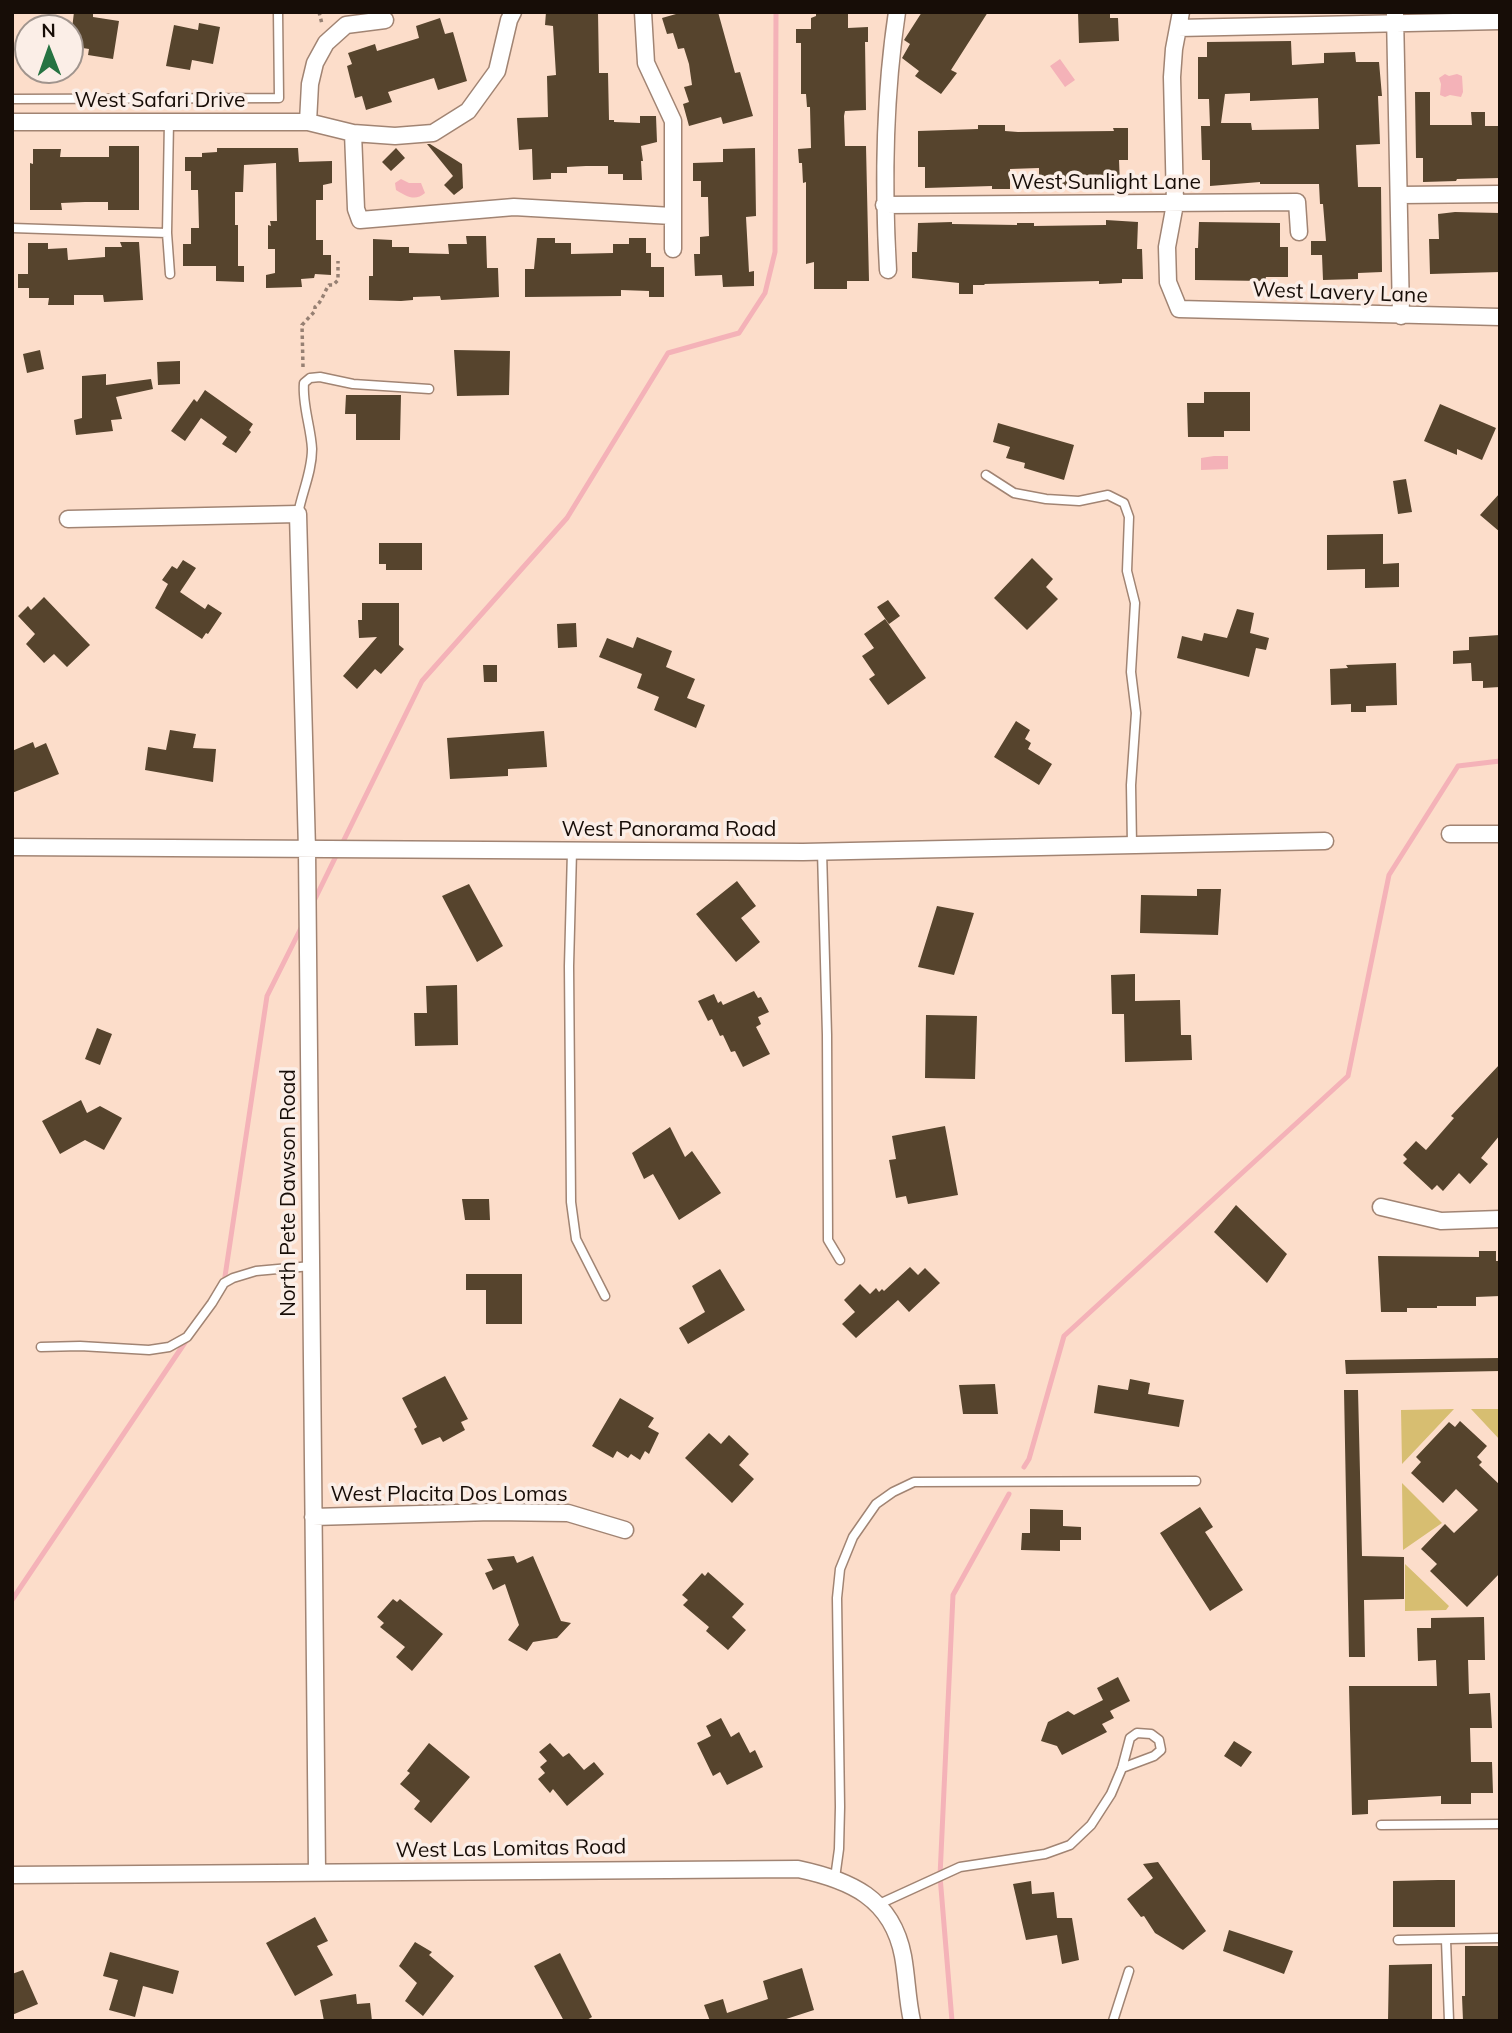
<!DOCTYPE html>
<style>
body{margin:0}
#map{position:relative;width:1512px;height:2033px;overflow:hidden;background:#fcddca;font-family:Mulish,sans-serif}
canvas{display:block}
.frame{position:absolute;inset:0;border:14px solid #170d07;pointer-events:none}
.north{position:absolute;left:14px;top:14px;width:70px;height:70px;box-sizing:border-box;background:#fbeee7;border:2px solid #a0948d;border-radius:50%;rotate:359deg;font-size:19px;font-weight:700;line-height:28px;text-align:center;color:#170d07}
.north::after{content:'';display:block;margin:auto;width:24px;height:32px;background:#267342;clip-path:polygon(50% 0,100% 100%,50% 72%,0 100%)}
</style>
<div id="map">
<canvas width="1512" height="2033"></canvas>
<div class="frame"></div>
<div class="north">N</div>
</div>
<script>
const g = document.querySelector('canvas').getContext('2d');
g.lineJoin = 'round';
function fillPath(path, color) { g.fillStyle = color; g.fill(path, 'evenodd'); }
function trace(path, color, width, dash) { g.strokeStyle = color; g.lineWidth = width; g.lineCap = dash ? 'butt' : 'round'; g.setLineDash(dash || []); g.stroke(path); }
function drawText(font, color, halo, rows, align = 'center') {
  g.font = font + ' Mulish,sans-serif'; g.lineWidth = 7; g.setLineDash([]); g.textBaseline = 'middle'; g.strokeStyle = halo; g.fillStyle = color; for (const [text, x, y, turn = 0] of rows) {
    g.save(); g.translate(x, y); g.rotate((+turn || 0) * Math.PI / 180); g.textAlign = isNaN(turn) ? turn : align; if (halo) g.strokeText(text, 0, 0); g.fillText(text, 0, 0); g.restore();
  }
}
const green = new Path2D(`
 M1454,1409L1402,1464L1401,1410Z
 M1471,1409H1500V1440Z
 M1402,1483L1442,1523L1403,1550Z
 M1405,1564L1449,1606L1446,1610L1405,1611Z`);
const water = new Path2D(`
 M1060,59L1075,80L1065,87L1050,66Z
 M1445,74L1449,76L1457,74L1462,76L1463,92L1461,97L1450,95L1445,97L1440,95L1441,84L1439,78Z
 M401,179L409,183H421L425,193C415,202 406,196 396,190L395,183Z
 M1214,456H1228V469L1201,470V458Z`);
const stream = new Path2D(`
 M312,905L422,681L567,518L668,353L739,333L765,293L775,252L776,12
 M224,1283L267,996L302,926
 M1024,1467L1029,1459L1064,1336L1348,1076L1389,875L1458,766L1500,761
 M12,1600L188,1338
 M952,2021L940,1876L953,1595L1009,1494`);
const building = new Path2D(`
 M74,12H93V17L119,21L113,59L88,55L89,49L70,46Z
 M546,12H598L599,73H608L609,120H614V122L640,123V116H656L657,142L641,146L643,161H641L642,180H623V174H608V166H586L567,167V173H551V179L533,180L532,149L519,150L517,118L548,117L547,76L556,75L553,26L545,25Z
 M683,12H718L735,73L740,72L753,116L723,124L721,117L689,126L683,104L689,102L684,87L692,85L689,64L684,48L678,49L673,33L667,34L662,18Z
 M816,12H848V28L868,27V42H865L866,110L845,111L844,116L845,146H866L869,281H847V289H814V262L806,264V182L803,183L802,163H799L798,149L811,148L810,107H807L806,94H801V43H796V29H811V18L816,16Z
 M922,12H988L951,70L957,73L941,94L915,76L919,71L902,58L910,44L904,40Z
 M1078,12H1110V18H1118L1119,41L1079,43Z
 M440,18L445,34L453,32L467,81L438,90L434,78L388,92L392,102L366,110L362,96L355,98L347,66L352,64L348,53L375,44L377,51L419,38L416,26Z
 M199,23L220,27L213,64L192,60L190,70L166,66L174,25L198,30Z
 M1291,41L1292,65L1324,63V53L1355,52L1356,62H1379L1382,96H1378L1380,144L1356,145L1358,187H1381L1382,272L1358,273V279L1323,280L1322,255H1311V241H1326L1323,204H1320L1319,184H1260V182L1210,186V160H1202L1201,126H1210L1209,99H1198V57H1207V42ZM1250,93V101L1318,98L1319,129L1252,130L1251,123H1221L1225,94Z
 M1415,92H1430V125H1472L1471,112H1485V126H1500V178L1457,179L1456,181L1423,182V158H1416Z
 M978,125H1005V131L1018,132L1114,131L1113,128H1128V160H1119L1120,186L1069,185V188L1039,186V168L1010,169V189H992V186L925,188V167H918V131L978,129Z
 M427,144H430L462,164L463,188L454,195L444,185L453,176Z
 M109,146H139V210H108V202H85L61,203L62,210H30V163L33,164V149H61L60,157H109Z
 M217,148H298L299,162L332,161V183L323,185V200H316V240H323V255H331V275L315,274L314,278L301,279L302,287L266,288V275L275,273V249H268V225L271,226L270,221H277L276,163L244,165L243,192H235V225H238V266H244V282L216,281V266H183V244H191V228H199L198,190H191V171H185V157H202V153L217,152Z
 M396,148L405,158L391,171L382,162Z
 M755,148L756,216L746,217L749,272L754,271V286L723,287L722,275L695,276L694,254H700V237L709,236L708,197H701V181H693V163L723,162V149Z
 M1455,212L1500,213V272L1430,274L1429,239H1439L1438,214Z
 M1106,220L1138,222L1137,249H1142L1143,279H1122V283L1099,284V281L984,284L985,285H973V294H959V283L912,278V252H917L918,223L952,222V224L1017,225V223H1034V226L1106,225Z
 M1199,222L1280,223V247H1288V277H1266L1265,281L1195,280V248H1198Z
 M466,236H486L487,268H498L499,297L441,300L440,296L413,297V300L401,301L369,300V276H373V239L392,240V247H409V253L449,254L448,244H467Z
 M537,238H555V243H571V254L613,253V244H629V238H646V253H651V267H664V297H649V291L621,290V296L525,297V269H534Z
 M120,242H139L143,300L104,302L103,295H74V305H48L49,298H29V288H18V274H28V243H48V249L67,248L68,260L105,257V247H122Z
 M40,350L44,369L27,373L23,354Z
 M454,350L510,351L509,395L457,396Z
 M180,361V384L158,385L157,362Z
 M106,374V385L151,379L153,389L116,397L122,419L111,420L113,431L76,435L74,420L82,418V376Z
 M205,390L253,424L249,430L251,432L236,453L222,444L227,437L201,418L185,441L171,431L194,399L197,402Z
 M1204,392H1250V431H1224V437H1188L1187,403H1204Z
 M346,395H401L400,440H356V414H345Z
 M1440,404L1496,428L1482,460L1457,449V455L1424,441Z
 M998,423L1074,445L1064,480L1024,468L1025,463L1006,458L1010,447L993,442Z
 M1406,479L1412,512L1398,514L1393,481Z
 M1500,493V532L1480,515Z
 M1383,534V564L1399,563V587L1365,588V569L1327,570V535Z
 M379,543H422V570H386V564H379Z
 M1032,558L1053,579L1046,587L1058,599L1027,630L994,598Z
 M183,560L196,568L180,592L205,609L208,604L222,613L208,634L206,633L202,639L155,608L168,584L162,580L172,566L177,569Z
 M44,597L90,645L67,667L54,654L44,663L26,644L35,634L18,616L28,606L31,610Z
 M888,600L900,616L889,624L877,607Z
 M362,603H399V645L404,649L381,674L375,669L357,689L343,676L377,637L359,638L358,620H362Z
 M1237,609L1254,613L1250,633L1269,638L1266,650L1256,648L1249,677L1177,658L1182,636L1202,641L1204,633L1227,638Z
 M885,619L926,678L888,705L869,679L875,675L862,656L874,648L864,634Z
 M576,623L577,647L558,648L557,624Z
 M1500,635V687L1483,688V681H1472L1471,663L1453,664V651L1469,650V637Z
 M637,637L672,651L666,667L695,679L687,698L705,705L696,728L654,710L659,697L637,688L642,674L599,657L607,638L633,648Z
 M1396,663L1397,705L1366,706V712H1351V704L1331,705L1330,669L1348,668L1346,665Z
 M483,665H497V682H484Z
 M1016,721L1030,730L1025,739L1031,743L1028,749L1052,764L1039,785L994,757Z
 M170,730L196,734L193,748L216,749L213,782L145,770L148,747L166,750Z
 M544,731L547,767L508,769V776L450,779L447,738Z
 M33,742L35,748L46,743L59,774L12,793V751Z
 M737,881L756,906L741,918L760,942L736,962L696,914Z
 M469,884L503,946L477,962L442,896Z
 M1197,889H1221L1218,935L1140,933L1141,895L1197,896Z
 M937,906L974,913L954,975L918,967Z
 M1135,974V1001L1180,1000L1181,1035H1191L1192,1060L1125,1062L1124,1014H1112L1111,975Z
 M457,985L458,1045L415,1046L414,1013H427L426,986Z
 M754,991L758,998L761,997L769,1012L758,1017L761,1024L756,1027L770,1054L743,1067L735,1051L731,1052L723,1035L720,1036L712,1019L708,1021L698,1001L714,994L718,1003L721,1001L723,1005Z
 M926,1015L977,1016L975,1079L925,1078Z
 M97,1028L112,1034L100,1065L85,1059Z
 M1500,1064V1135L1481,1158L1488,1164L1470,1184L1459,1173L1443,1191L1437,1185L1432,1190L1403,1163L1407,1159L1403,1155L1416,1141L1426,1150L1454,1118L1451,1116Z
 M81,1100L87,1113L100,1106L122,1118L104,1150L85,1140L60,1154L42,1121Z
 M945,1126L958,1195L908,1204L906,1196L896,1198L889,1160L896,1159L892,1136Z
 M670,1127L685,1157L692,1151L721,1193L679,1220L653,1174L644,1179L632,1153Z
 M462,1199H489L490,1220H465Z
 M1236,1205L1287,1254L1267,1283L1214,1232Z
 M1479,1251H1496V1261H1500V1296L1476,1297V1306H1437V1308H1407V1312H1381L1378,1256L1479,1257Z
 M910,1267L918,1275L925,1268L940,1283L909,1312L898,1300L856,1338L842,1324L855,1312L844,1300L860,1284L870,1294L876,1288L879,1292L882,1289L884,1291Z
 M720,1269L745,1310L688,1344L679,1328L705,1312L692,1286Z
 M466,1274H522V1324H486V1290H466Z
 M1500,1358V1371L1346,1374L1345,1360Z
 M445,1376L468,1419L461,1422L465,1430L443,1442L440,1437L422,1445L414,1429L417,1427L402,1398Z
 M1130,1379L1150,1383L1148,1394L1184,1400L1179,1427L1094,1413L1098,1385L1128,1390Z
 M995,1384L998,1414H963L959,1385Z
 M1344,1390H1358L1362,1556L1404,1557V1599L1364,1600L1365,1657H1349Z
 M620,1398L654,1418L648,1427L659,1433L649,1454L645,1451L640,1460L631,1454L628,1458L617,1451L613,1458L592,1446Z
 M1460,1421L1487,1446L1477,1457L1482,1462L1479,1465L1500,1485V1573L1467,1607L1430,1571L1437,1564L1421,1549L1445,1524L1454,1533L1478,1510L1456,1489L1443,1503L1411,1473L1421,1462L1416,1457L1449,1422L1455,1427Z
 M709,1433L721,1444L729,1435L749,1454L739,1465L754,1479L732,1503L685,1458Z
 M1200,1507L1213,1527L1205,1532L1243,1590L1210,1611L1160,1533Z
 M1030,1509L1063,1510V1526L1081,1527V1540H1060V1551L1021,1550L1022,1533H1030Z
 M514,1556L517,1563L533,1556L561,1621L571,1623L557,1638L533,1642L527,1651L508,1640L519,1625L505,1584L493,1590L485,1573L493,1570L487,1559Z
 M708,1572L744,1604L732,1617L746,1630L728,1650L706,1631L709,1627L683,1605L688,1600L682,1595L702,1573L705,1576Z
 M393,1599L397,1602L400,1599L443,1634L412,1671L396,1657L405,1647L380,1627L384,1623L377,1617Z
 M1484,1617L1485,1660H1468L1469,1694L1490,1693L1492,1728H1470L1471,1762H1492L1493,1793H1471V1804H1441V1796L1368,1800V1814L1352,1815L1349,1686H1437L1436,1660L1418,1661L1417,1628H1431V1618Z
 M1118,1677L1130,1701L1110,1711L1114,1718L1102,1724L1107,1732L1062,1755L1057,1746L1041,1741L1048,1722L1068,1711L1074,1715L1103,1700L1097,1688Z
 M721,1718L731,1737L739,1732L750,1753L755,1750L763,1767L727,1785L720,1772L713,1776L697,1743L711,1736L706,1726Z
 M1234,1741L1252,1752L1241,1767L1224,1756Z
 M429,1743L470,1777L431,1823L414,1809L420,1801L400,1784L410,1773L407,1771Z
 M550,1743L563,1757L569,1753L584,1770L594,1762L604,1774L567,1806L553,1789L550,1793L538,1779L545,1773L540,1767L547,1761L539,1752Z
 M1158,1862L1206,1931L1183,1950L1155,1933L1144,1916L1141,1917L1127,1899L1153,1878L1143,1864Z
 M1438,1880H1455V1927H1393V1881Z
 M1031,1881L1032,1894L1054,1892L1057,1918H1072L1079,1960L1062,1964L1057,1935L1026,1940L1013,1884Z
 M315,1917L328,1941L317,1946L333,1975L295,1996L266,1943Z
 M1229,1930L1293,1951L1284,1974L1223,1951Z
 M415,1942L432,1952L429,1955L454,1976L423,2016L405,2001L417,1983L399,1966Z
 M1465,1946H1500V2021H1463L1462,1996H1465Z
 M110,1952L179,1971L173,1994L143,1986L135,2017L109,2010L118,1980L103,1976Z
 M560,1953L592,2017L585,2021H564L534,1966Z
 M1432,1964V2021H1388L1389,1965Z
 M802,1968L814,2010L780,2021H710L704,2005L723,1999L727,2013L768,1999L763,1981Z
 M23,1970L38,2004L12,2015V1974Z
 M356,1994L357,2004L370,2003L372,2021H324L320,2000Z`);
const path = new Path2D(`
 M319,12L322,24
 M303,367L302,325L315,311V307C322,302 324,292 329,285H333L338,280V261`);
const service = new Path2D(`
 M12,99L279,98L278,12
 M169,121L167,233L170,274
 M12,228L167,233
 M986,475L1014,493L1046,499L1079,501L1108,495L1124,503L1129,517L1127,571L1135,603L1131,672L1136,713L1131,785L1132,845
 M298,514C302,492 312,472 312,449C311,427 302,405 304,383L310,378L320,377L353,384L429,389
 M572,851L569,966L571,1202L576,1239L605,1296
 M822,851L827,1035L828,1240L840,1260
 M41,1347L80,1346L149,1350L169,1347L187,1337L212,1303L224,1283L233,1278L256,1271L311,1266
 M1381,1825L1500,1824
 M835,1878L839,1849L840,1807L837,1598L840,1569L853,1537L876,1504L893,1492L914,1482L1196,1481
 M877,1905L960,1867L1045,1854L1070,1845L1091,1825L1111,1794L1122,1768L1130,1738L1137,1733L1151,1734L1159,1740L1161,1750L1154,1756L1122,1768
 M1398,1940L1500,1938
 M1446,1940L1449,2021
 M1113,2021L1129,1971`);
const minor = new Path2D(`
 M643,12L646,63L673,121V249
 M1181,12L1174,49L1172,77L1175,204L1167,247L1168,282L1179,309L1500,317
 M1395,14L1401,316
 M1178,28L1500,21
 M12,122H308L353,133L395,136L433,133L468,111L497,71L509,20L513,12
 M308,122L310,84L315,63L326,43L346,25L385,20
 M353,133L356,209L360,220L514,207L672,216
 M1400,195L1500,194
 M884,205L1297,202L1299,232
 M888,270C883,184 884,98 897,12
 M68,519L298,514L307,850L317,1871
 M1450,834H1500
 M12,847L803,852L1325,841
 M1381,1207L1441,1221L1500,1219
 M313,1517L492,1512L568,1513L625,1530
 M12,1875L798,1869C850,1880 892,1898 903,1956C907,1978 907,1999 912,2021`);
const streetNames = [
 ["West Safari Drive",160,101],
 ["West Sunlight Lane",1106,183],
 ["West Lavery Lane",1340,293,2],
 ["West Panorama Road",669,830],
 ["North Pete Dawson Road",289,1193,-90],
 ["West Placita Dos Lomas",449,1495],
 ["West Las Lomitas Road",511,1849,-1]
];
fillPath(green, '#d7be71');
fillPath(water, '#f4b2b8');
trace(stream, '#f4b2b8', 5);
fillPath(building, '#56442d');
trace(service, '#a18473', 11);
trace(minor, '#a18473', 19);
trace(path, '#968073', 3.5, [3.5, 3.5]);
trace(service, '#fff', 8);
trace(minor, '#fff', 16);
drawText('21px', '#170d07', '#fbeee7', streetNames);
</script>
